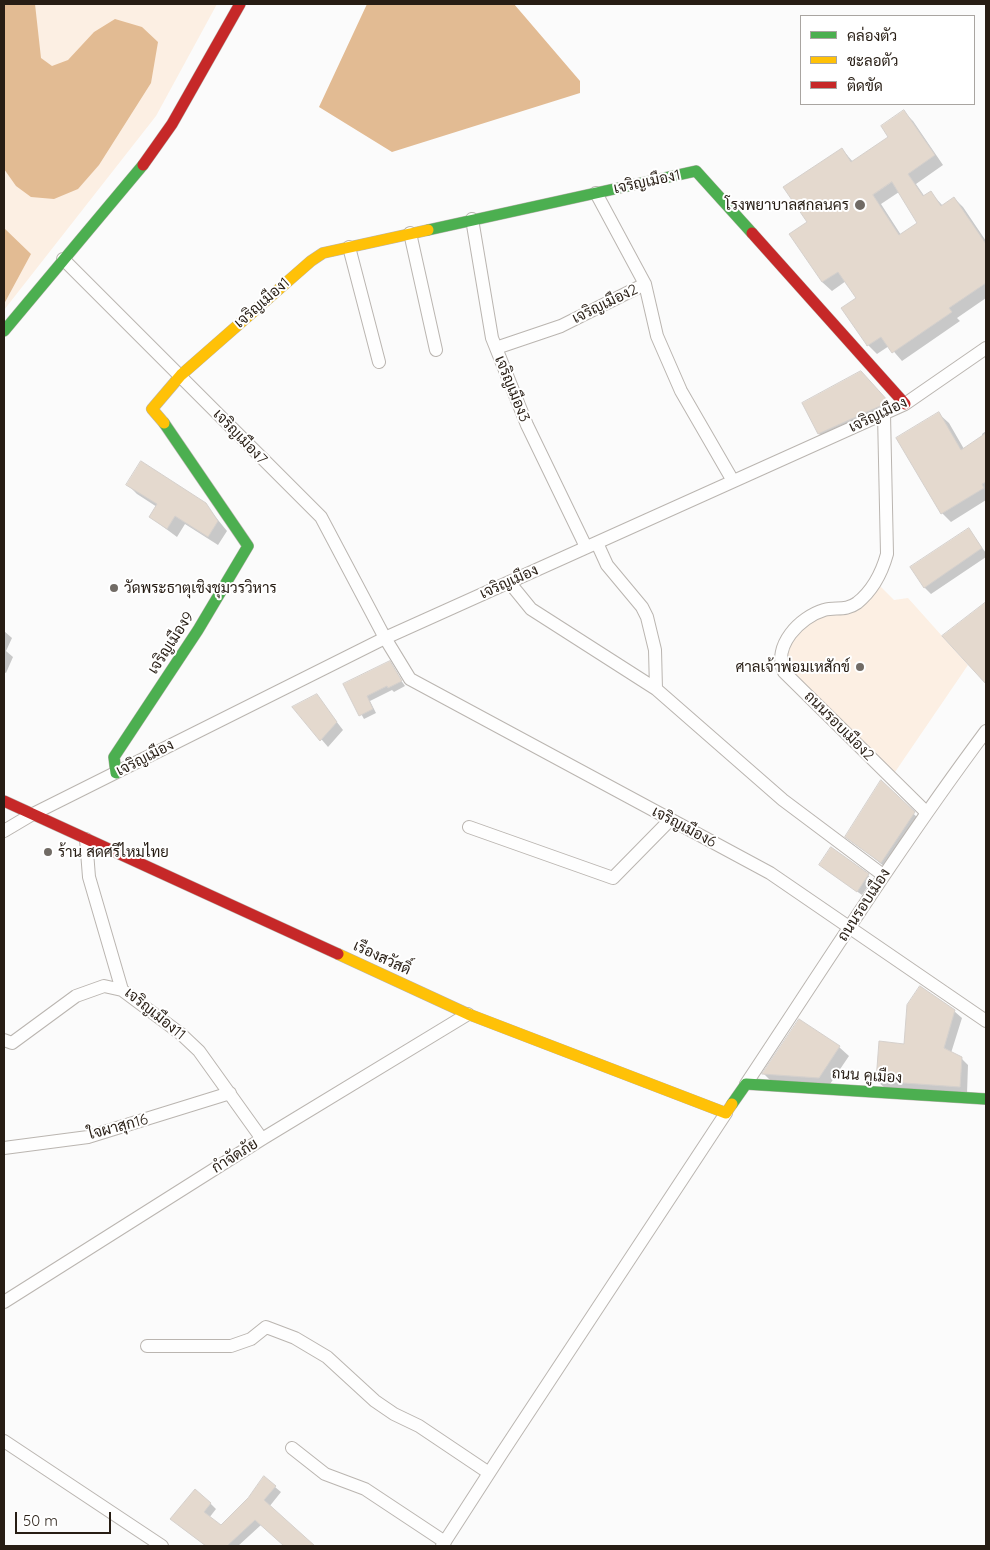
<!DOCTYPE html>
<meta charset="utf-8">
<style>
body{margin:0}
#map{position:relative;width:990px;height:1550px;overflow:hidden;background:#fbfbfb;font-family:Quicksand,Sarabun,sans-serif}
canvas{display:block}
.frame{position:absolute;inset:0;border:5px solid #271d14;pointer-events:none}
.legend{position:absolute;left:800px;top:15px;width:175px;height:90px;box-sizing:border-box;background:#fff;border:1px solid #a9a5a1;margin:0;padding:6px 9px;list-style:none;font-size:15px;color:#271d14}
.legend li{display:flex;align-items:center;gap:10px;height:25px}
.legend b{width:25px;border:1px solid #a9a5a1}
.scale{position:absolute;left:15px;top:1512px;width:96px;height:22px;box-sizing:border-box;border:2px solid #271d14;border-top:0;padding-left:6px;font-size:15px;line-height:18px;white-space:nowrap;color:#271d14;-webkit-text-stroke:4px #fff;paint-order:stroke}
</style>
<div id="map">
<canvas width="990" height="1550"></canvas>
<div class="frame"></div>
<ul class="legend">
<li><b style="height:6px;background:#4caf50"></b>คล่องตัว</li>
<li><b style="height:6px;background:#ffc107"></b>ชะลอตัว</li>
<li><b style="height:6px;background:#c62828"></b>ติดขัด</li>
</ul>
<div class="scale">50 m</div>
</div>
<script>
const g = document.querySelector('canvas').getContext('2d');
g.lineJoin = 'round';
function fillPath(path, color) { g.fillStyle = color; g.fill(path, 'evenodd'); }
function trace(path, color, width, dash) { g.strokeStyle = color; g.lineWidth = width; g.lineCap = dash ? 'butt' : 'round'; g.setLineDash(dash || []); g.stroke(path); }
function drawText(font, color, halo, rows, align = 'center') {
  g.font = font + ' Quicksand,Sarabun,sans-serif'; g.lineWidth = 4; g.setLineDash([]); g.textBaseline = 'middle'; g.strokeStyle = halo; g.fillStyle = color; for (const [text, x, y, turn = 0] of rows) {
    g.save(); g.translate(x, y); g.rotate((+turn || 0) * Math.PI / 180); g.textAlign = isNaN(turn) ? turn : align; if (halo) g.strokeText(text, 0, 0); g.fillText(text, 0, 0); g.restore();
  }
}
const green = new Path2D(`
 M4,4H217L156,116L4,310Z
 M877,583L894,600L908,598L968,665L893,775L780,662L790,633L814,615L847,608Z`);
const water = new Path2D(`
 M4,4H35L41,58L52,66L68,60L94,32L115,19L142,27L158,42L151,83L99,165L78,189L54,199L31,197L16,186L4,169Z
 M367,4H514L580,81V93L392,152L319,107Z
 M4,228L31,254L4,304Z`);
const shadow = new Path2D(`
 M904,112L913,121L943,165L916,184L925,197L931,193L943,206L954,198L963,207L986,241V298L957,318L960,321L902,361L889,346L877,354L868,345L843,308L858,298L846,281L832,291L822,282L809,223L842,149L853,162L890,137ZM899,192L919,223L901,235L881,204Z
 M867,379L894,409L825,440L819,434Z
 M939,414L949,423L964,449L983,437L982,434L986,431V500L951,522L942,513Z
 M128,485L205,504L227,531L218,545L185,524L177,537L150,517L157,507L137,494Z
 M969,530L986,553V557L931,594L924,587Z
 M986,603V682L944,636Z
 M4,631L12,638L6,651L13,657L6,673L4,672Z
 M389,663L405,686L394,692L392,690L370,701L376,713L364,719L345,685Z
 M316,695L343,730L328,747L294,707Z
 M881,782L923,823L891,872L847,836Z
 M825,869L868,875L872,880L862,895Z
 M954,1011L962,1018L951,1053L961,1058L968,1065L967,1094L885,1088L877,1081L905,1045Z
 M799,1020L839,1047L849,1056L828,1087L773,1083L764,1074Z
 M275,1487L281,1492L269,1507L313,1546H285L261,1525L238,1546H206L178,1525L210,1503L216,1509L209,1518L221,1527Z`);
const building = new Path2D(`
 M904,110L935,155L908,174L923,196L931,191L941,206L954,197L986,244V283L949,308L952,312L892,353L881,337L867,346L866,344L841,308L856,298L838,272L822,282L789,234L807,222L783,187L842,148L851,162L888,137L881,126ZM892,182L917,223L899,235L873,195Z
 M861,371L889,402L818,434L802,403Z
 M939,412L961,450L986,433V482L982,484L984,488L941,514L896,438Z
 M141,461L206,503L218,521L208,537L175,516L167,529L149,517L157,504L126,485Z
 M969,528L982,548L924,588L910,567Z
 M986,602V684L942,636Z
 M390,661L402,681L388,688L387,686L367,696L373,709L359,716L343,684Z
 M317,694L337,722L320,741L292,707Z
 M881,780L915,812L881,863L845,837Z
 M831,847L869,874L857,892L819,865Z
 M920,986L955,1010L944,1048L962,1057L960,1087L876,1081L879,1041L904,1044L907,1005Z
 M799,1019L840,1046L819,1078L762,1074Z
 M264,1476L276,1486L264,1500L315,1546H284L255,1520L227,1546H206L170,1519L195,1489L211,1503L204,1512L221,1525L248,1498Z`);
const street = new Path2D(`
 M472,219L492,338L527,425L586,547
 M410,233L436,350
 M349,247L379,362
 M63,259L321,517L385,638L410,679L770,873L986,1021
 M645,284L657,336L681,391L733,481
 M496,348L561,326L645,284L596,193
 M884,414L887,554C882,572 872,591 857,603C846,611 836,607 824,610C800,617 772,646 784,672L926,812
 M597,543L607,565L642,607L647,617L655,650L656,689
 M509,582L531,609L656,689L783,800L883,875
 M469,827L613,878L670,820
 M4,831L31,815L385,638L905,404L986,348
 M86,839L89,877L122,990L181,1034L199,1051L262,1139
 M4,1040L12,1043L76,996L104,986L122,990
 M746,1084C825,965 901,845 986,731
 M4,1148L88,1137L230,1093
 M4,1302L262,1139L468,1014
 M147,1346H231L251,1339L266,1327L295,1338L327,1357L375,1401L394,1414L419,1426L489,1473
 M4,1441L162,1546
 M292,1448L325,1474L365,1489L445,1542
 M442,1546L502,1453L726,1113`);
const fast = new Path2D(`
 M428,230L696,171L752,233
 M4,331L143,165
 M116,773L114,757L198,630L248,546L164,423
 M732,1104L746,1084L986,1099`);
const slow = new Path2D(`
 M164,423L152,409L181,375L311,261L323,253L428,230
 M338,954L468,1014L726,1113L732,1104`);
const jam = new Path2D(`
 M143,165L172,124L240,4
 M752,233L905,404
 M4,801L338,954`);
const markers = [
 [860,205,6,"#716b65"],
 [114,588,5,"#716b65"],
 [860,667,5,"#716b65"],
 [48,852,5,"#716b65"]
];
const streetNames = [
 ["เจริญเมือง1",647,182,-12],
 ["เจริญเมือง1",262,303,-41],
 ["เจริญเมือง2",605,304,-26],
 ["เจริญเมือง3",512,389,68],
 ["เจริญเมือง",878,415,-25],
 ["เจริญเมือง7",240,437,46],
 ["เจริญเมือง",509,582,-24],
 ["เจริญเมือง9",171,643,-57],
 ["ถนนรอบเมือง2",839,726,45],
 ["เจริญเมือง",145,758,-27],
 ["เจริญเมือง6",684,827,28],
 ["ถนนรอบเมือง",864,905,-57],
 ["เรืองสวัสดิ์",382,958,25],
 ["เจริญเมือง11",155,1014,39],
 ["ถนน คูเมือง",867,1076,4],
 ["ใจผาสุก16",118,1127,-15],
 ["กำจัดภัย",235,1156,-32]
];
const poiNames = [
 ["โรงพยาบาลสกลนคร",849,205],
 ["วัดพระธาตุเชิงชุมวรวิหาร",124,588,"left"],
 ["ศาลเจ้าพ่อมเหสักข์",850,667],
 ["ร้าน สดศรีไหมไทย",58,852,"left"]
];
fillPath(green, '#fcefe3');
fillPath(water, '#e2bb93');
fillPath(shadow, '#0003');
fillPath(building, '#e4d9ce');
trace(building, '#d5d0cc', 1);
trace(street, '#bab5b0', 14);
trace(fast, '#bab5b0', 12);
trace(slow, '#bab5b0', 12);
trace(jam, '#bab5b0', 12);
trace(street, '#fefefe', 12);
trace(fast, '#4caf50', 11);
trace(slow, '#ffc107', 11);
trace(jam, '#c62828', 11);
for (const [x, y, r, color] of markers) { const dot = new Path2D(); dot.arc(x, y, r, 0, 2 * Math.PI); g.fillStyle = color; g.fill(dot); trace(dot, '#fff', 2); }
drawText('15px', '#271d14', '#fff', streetNames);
drawText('15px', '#271d14', '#fff', poiNames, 'right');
</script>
